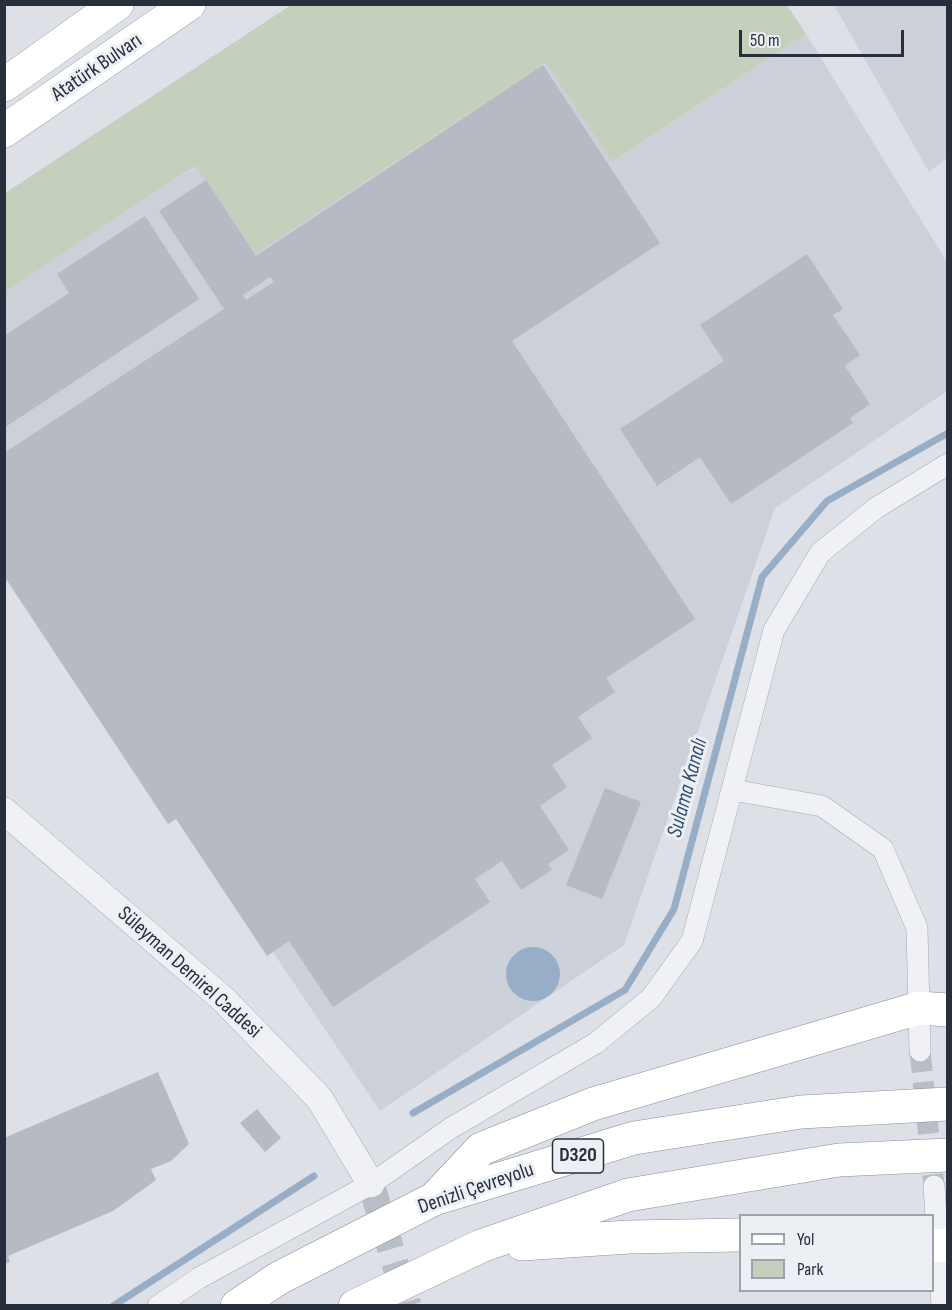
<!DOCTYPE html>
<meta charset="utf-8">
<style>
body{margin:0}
#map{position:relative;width:952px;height:1310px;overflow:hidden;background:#dde1e7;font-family:"Sofia Sans Condensed",sans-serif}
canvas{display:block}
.frame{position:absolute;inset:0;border:6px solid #272f3d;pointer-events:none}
.legend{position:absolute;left:739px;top:1214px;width:195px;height:78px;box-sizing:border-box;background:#ecf0f4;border:2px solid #9da3ab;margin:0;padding:8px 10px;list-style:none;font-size:18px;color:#272f3d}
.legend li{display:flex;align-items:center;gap:12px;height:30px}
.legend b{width:30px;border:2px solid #9da3ab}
.scale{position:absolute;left:739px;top:30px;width:165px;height:27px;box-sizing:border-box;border:3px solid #272f3d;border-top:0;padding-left:8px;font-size:18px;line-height:21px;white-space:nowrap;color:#272f3d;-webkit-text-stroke:4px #ecf0f4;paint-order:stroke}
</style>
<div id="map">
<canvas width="952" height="1310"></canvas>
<div class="frame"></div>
<ul class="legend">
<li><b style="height:8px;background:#fff"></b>Yol</li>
<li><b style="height:16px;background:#c3d0be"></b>Park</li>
</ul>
<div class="scale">50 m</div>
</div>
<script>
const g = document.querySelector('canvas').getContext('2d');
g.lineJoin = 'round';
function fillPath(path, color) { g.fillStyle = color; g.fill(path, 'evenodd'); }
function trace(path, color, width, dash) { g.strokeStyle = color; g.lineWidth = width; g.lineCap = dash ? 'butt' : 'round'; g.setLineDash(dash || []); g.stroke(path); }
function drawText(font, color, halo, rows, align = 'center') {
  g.font = font + ' "Sofia Sans Condensed",sans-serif'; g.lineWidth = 6; g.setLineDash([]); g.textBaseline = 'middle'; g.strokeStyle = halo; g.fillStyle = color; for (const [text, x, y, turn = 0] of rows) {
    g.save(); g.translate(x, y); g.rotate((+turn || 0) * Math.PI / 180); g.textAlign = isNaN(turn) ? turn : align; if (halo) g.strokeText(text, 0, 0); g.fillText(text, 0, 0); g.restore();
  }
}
const built = new Path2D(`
 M834,5H947V158L929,172Z
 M806,34L947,262V391L775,508L624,945L380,1111L5,554L4,292L197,166L255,255L547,63L612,162Z`);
const green = new Path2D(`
 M291,5H787L806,34L612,162L546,63L255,255L196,166L5,292V193Z`);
const water = new Path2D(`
 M506 974a27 27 0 1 1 54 0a27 27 0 1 1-54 0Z`);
const stream = new Path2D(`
 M413,1113L625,990L674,909L762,577L827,501L948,433
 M113,1306L314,1176`);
const building = new Path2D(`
 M543,65L660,243L512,341L695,619L606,678L615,692L578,717L592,738L552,765L567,787L540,806L569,850L548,864L552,870L521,890L502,861L475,879L490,902L333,1007L289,941L267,956L176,819L168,824L4,576V453L224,309L159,211L206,180L256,256ZM270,277L274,282L246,300L243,295Z
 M145,216L199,299L4,428V336L69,293L57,274Z
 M807,254L843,309L833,315L860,355L845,366L870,404L850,418L853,423L731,504L700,457L657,486L620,429L724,361L700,325Z
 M605,788L641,802L602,899L566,885Z
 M158,1072L189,1144L171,1161L151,1169L156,1180L113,1211L8,1256L10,1262L4,1264V1138Z
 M257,1109L281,1138L265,1152L240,1123Z`);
const minorTunnel = new Path2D(`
 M920,1051L934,1186`);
const tertiaryTunnel = new Path2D(`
 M371,1184L408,1306`);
const minor = new Path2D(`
 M733,790L822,806L883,849L917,928L920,1051
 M934,1186L942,1306
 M158,1306L199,1278L371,1184L451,1128L596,1043L651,998L692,941L774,630L820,553L876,508L948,464`);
const tertiary = new Path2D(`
 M4,811L223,999L319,1098L371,1184`);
const primary = new Path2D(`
 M4,85L117,4
 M4,131L189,4`);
const trunk = new Path2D(`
 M435,1198L481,1149L593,1104L919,1008L948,1010
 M522,1244L629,1237L740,1235
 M932,1246L948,1245
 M237,1306L279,1278L434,1199L634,1138L801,1112L948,1104
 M355,1306L481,1246L628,1195L839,1160L948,1155`);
const shields = [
 [578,1156,51]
];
const shieldNames = [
 ["D320",578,1156]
];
const streetNames = [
 ["Atatürk Bulvarı",97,68,-34],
 ["Süleyman Demirel Caddesi",189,973,42],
 ["Denizli Çevreyolu",476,1189,-19]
];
const waterNames = [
 ["Sulama Kanalı",688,788,-75]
];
fillPath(built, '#cbd0d9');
fillPath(green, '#c3d0be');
fillPath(water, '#98aec6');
trace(stream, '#98aec6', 7);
fillPath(building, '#b5bac3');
trace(minorTunnel, '#b9bdc5', 21, [21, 10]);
trace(tertiaryTunnel, '#b9bdc5', 27, [27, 14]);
trace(minor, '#a3a8b1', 22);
trace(tertiary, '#a3a8b1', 28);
trace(primary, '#9da5b2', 34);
trace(trunk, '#858e9d', 34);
trace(minor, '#f0f1f5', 21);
trace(tertiary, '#f0f1f5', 27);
trace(primary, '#fff', 33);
trace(trunk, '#fff', 33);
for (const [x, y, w] of shields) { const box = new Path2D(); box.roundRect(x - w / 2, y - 17, w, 34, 4.5); g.fillStyle = '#ecf0f4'; g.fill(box); trace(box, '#272f3d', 1.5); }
drawText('bold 20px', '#272f3d', null, shieldNames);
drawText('21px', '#272f3d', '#ecf0f4', streetNames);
drawText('italic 22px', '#324d6f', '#ecf0f4', waterNames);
</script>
